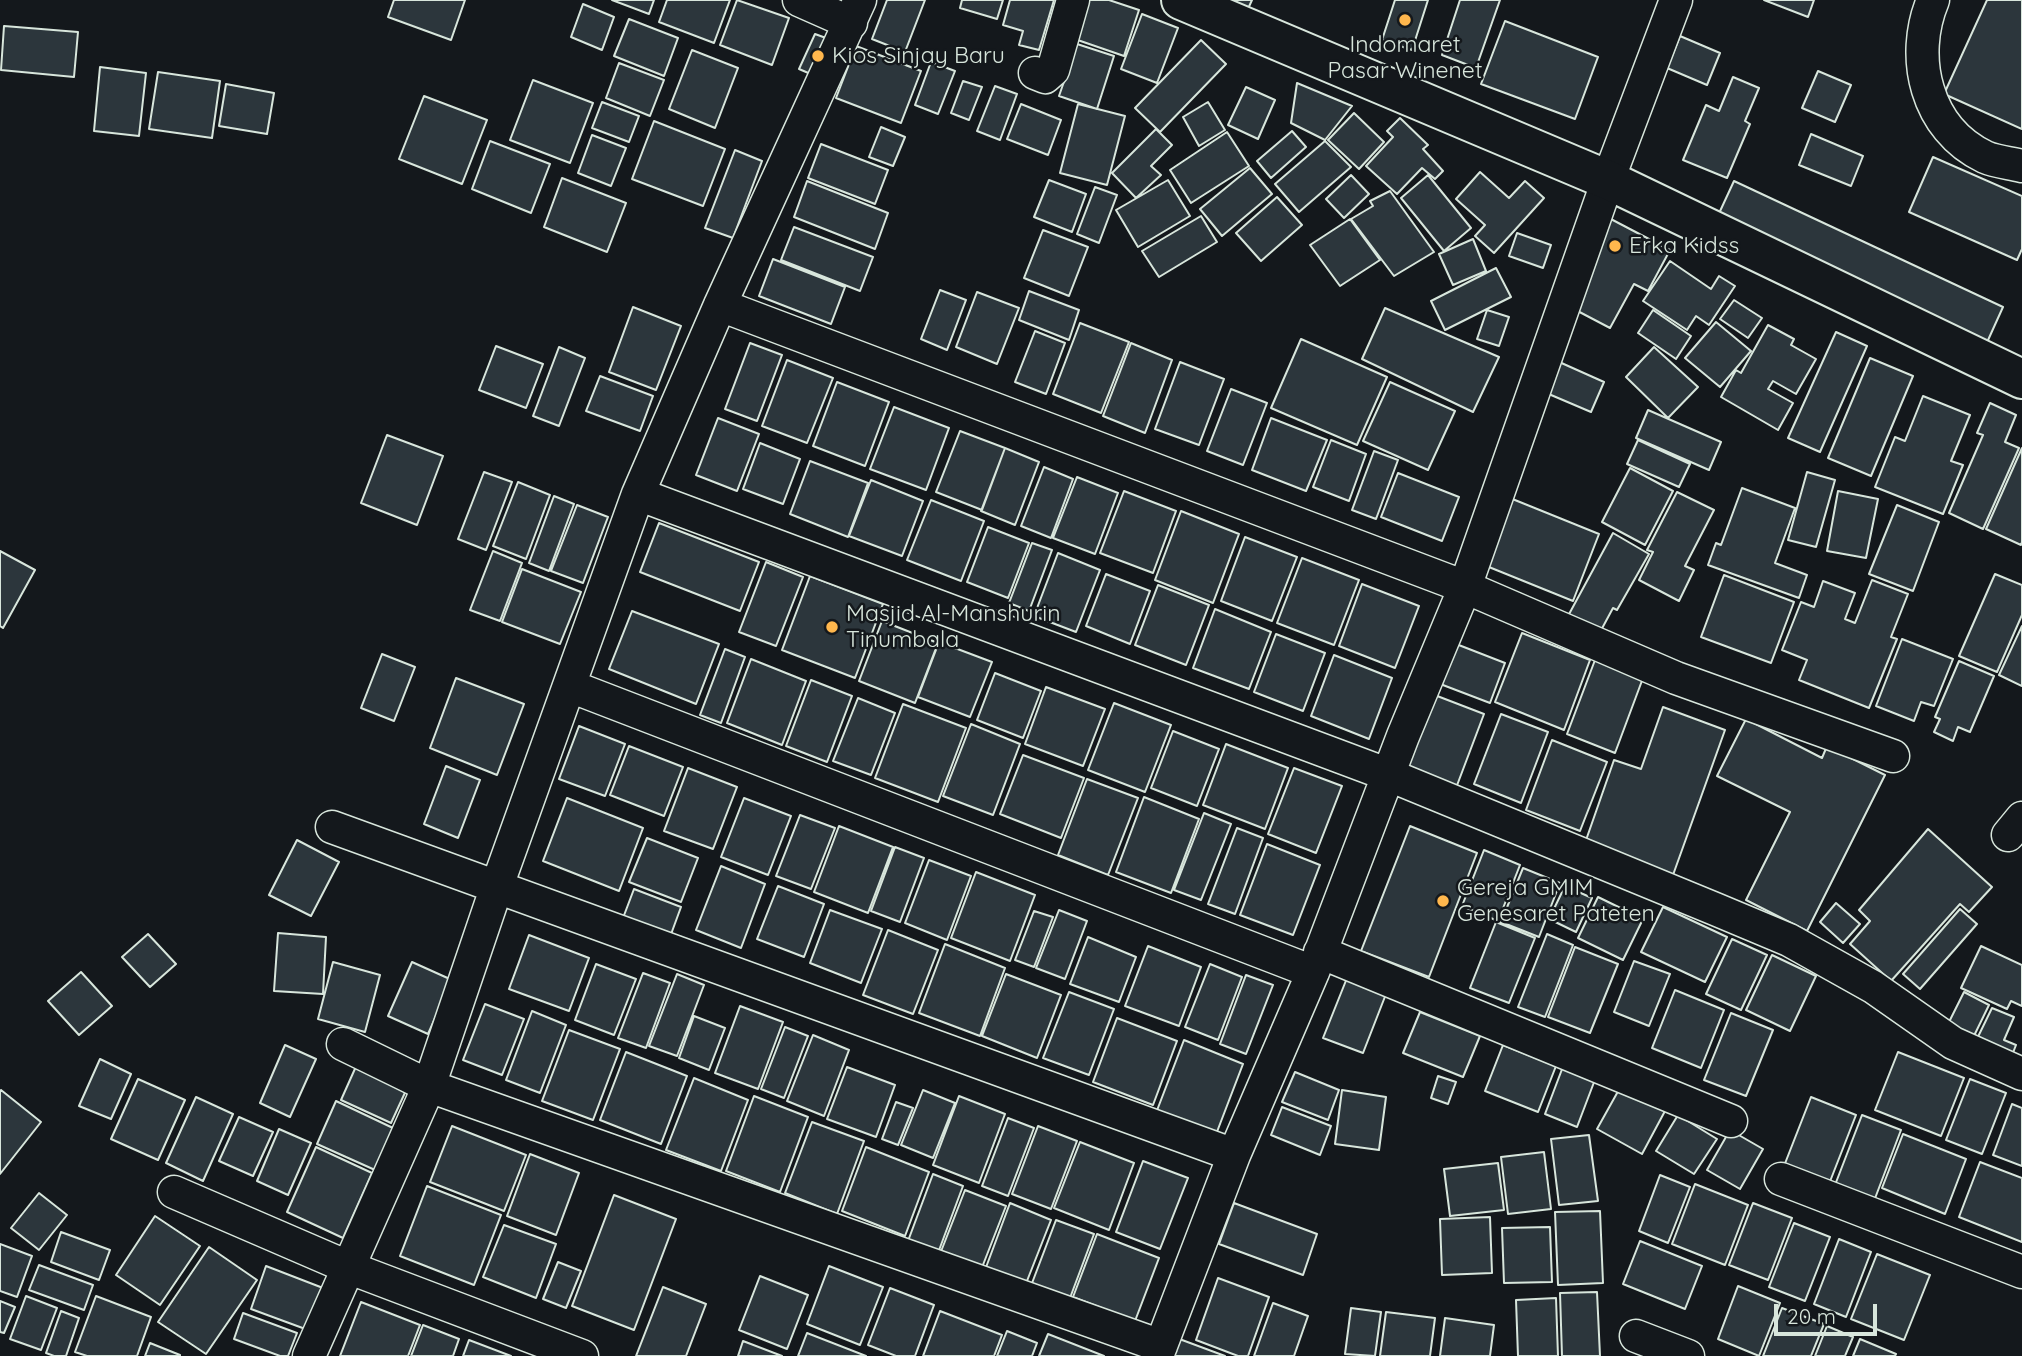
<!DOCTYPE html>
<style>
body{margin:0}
#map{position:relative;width:2022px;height:1356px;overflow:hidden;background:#14181c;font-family:Quicksand,sans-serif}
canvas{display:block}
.scale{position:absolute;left:1774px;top:1304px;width:103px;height:32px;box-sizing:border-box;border:4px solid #d8e6dc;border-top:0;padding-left:9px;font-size:21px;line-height:24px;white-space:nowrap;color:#d8e6dc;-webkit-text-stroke:5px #14181c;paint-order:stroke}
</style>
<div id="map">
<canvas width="2022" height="1356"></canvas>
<div class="scale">20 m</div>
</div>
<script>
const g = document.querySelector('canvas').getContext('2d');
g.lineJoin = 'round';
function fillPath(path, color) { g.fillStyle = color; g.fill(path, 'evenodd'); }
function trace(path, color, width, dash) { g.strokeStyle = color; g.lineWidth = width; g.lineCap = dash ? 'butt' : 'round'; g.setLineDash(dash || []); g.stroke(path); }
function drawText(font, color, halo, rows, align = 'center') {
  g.font = font + ' Quicksand,sans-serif'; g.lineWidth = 5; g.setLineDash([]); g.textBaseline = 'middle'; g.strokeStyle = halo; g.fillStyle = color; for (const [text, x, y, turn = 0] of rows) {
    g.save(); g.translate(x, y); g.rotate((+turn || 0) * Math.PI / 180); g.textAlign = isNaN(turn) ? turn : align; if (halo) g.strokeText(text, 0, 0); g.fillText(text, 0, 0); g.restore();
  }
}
const building = new Path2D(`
 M394,0H465L451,40L388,17Z
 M612,0H654L649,14Z
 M667,0H730L714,43L659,22Z
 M737,0L789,18L772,65L720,45Z
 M887,0H925L905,52L872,39Z
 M962,0H1003L997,19L960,8Z
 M1010,0H1054L1039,50L1019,45L1023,31L1003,25Z
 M1078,0H1109L1139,10L1124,56L1066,36Z
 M1221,0H1252L1247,11Z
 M1395,0H1428L1412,50L1382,40Z
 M1460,0H1500L1476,68L1442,55Z
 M1764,0H1814L1808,17Z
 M1987,0H2022V129L1944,94Z
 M583,4L614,17L602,50L571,37Z
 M1142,14L1178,28L1157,83L1121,69Z
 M629,19L678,38L664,76L614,56Z
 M1505,21L1598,57L1575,119L1481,84Z
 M4,26L78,32L74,77L1,70Z
 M815,34L837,42L820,78L799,69Z
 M1680,36L1720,53L1707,85L1667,68Z
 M1201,40L1226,64L1160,132L1135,108Z
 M1077,44L1114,56L1097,109L1059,96Z
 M856,46L921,71L901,123L836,98Z
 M692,50L738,68L715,128L669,109Z
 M931,62L955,71L938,114L915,105Z
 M619,63L664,80L650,116L606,98Z
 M100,67L146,73L139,136L94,131Z
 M1818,71L1851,85L1835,122L1802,108Z
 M158,72L220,81L212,138L149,129Z
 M1733,77L1759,88L1745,121L1750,124L1727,178L1683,160L1706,105L1719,111Z
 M533,80L593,103L570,163L510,140Z
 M963,81L982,87L969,120L951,113Z
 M1297,83L1352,106L1325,140L1291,123Z
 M226,84L274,93L267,134L219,126Z
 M995,86L1017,94L1000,140L977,131Z
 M1246,87L1275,100L1258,139L1228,125Z
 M424,96L487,120L462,184L399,159Z
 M602,102L639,116L629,142L592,128Z
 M1208,102L1225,130L1199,146L1183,117Z
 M1021,104L1061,120L1048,155L1007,139Z
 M1078,104L1125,116L1107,185L1060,173Z
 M1354,113L1384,142L1359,169L1328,140Z
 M1400,118L1428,145L1423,149L1443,171L1435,179L1422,168L1397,194L1366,166L1393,137L1387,131Z
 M654,121L725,149L703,206L632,179Z
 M881,127L905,137L893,166L869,157Z
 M1156,129L1172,145L1151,166L1161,175L1136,198L1112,173Z
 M1292,131L1306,147L1271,178L1257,161Z
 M1227,132L1249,166L1191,203L1170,170Z
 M1811,134L1863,156L1851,186L1799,165Z
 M592,135L626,148L611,186L578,173Z
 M490,141L550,164L531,213L472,189Z
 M1325,141L1351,167L1299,212L1275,184Z
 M821,144L888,170L875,204L808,178Z
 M735,150L762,161L733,238L705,228Z
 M1933,157L2022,196V249L2017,260L1909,212Z
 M1250,168L1272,194L1222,236L1200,209Z
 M1480,172L1509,198L1525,181L1544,198L1494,253L1475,236L1485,225L1456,199Z
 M1351,175L1369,194L1344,218L1326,199Z
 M1428,175L1471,228L1444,251L1401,198Z
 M562,178L626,203L607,252L544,227Z
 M1049,180L1086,194L1072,232L1034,217Z
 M1168,180L1190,216L1138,247L1116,210Z
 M807,181L888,213L875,249L794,217Z
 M1734,181L2003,307L1984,349L1715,222Z
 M1095,187L1117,195L1099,243L1077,234Z
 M1390,191L1434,252L1394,276L1351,219L1373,206L1370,201Z
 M1277,197L1302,225L1261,261L1236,233Z
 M1201,216L1217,242L1159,277L1142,251Z
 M1607,217L1670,250L1648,291L1634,284L1610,328L1570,307Z
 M1350,219L1380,260L1340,286L1310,245Z
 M794,227L873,257L860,291L781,260Z
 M1043,230L1088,247L1069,296L1024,278Z
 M1517,233L1551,245L1543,268L1509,256Z
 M1473,239L1486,271L1453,285L1439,254Z
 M773,259L845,287L831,324L759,296Z
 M1670,261L1711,289L1719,276L1735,286L1709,325L1696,316L1687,330L1643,301Z
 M1496,268L1511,297L1445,330L1431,301Z
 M940,290L966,300L947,350L921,339Z
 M1029,291L1079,310L1069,340L1019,320Z
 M977,292L1019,308L997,364L956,347Z
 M1734,300L1762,318L1748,338L1720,319Z
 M633,307L681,326L656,390L609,372Z
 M1385,308L1499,357L1473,412L1362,359Z
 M1487,310L1509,317L1499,346L1477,339Z
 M1653,310L1691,336L1676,359L1638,333Z
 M1716,322L1751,351L1720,387L1685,358Z
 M1080,323L1129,342L1101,413L1053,394Z
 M1768,325L1794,339L1791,345L1816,359L1796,394L1773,381L1768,389L1793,403L1778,430L1721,397L1736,370L1741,373Z
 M1035,331L1065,343L1046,394L1015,382Z
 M1836,332L1867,346L1820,452L1788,438Z
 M1301,339L1387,377L1357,445L1271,408Z
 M750,343L782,355L757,421L725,409Z
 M1131,343L1172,360L1145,433L1103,416Z
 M496,346L543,364L526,408L479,390Z
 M559,347L585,358L559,426L533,416Z
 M1654,347L1698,387L1668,418L1626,377Z
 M1870,358L1913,376L1871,476L1828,458Z
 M787,360L833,378L807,443L762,426Z
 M1557,361L1604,382L1591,412L1544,392Z
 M1180,362L1224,379L1199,445L1155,429Z
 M600,376L653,396L640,431L586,411Z
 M837,382L889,402L865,466L813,446Z
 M1390,382L1455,411L1428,470L1363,441Z
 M1231,389L1267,403L1243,465L1207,451Z
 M1923,396L1970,415L1951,461L1963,465L1943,514L1875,487L1895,437L1905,441Z
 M1990,403L2016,415L2005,442L2019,448L1983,529L1949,513L1983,435L1977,433Z
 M894,407L949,428L926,490L870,469Z
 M1648,410L1721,442L1709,470L1636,438Z
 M718,418L759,434L737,491L696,475Z
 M1271,418L1327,440L1306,491L1252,470Z
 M960,431L1005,448L982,510L936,492Z
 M387,435L443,456L417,525L361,503Z
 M1331,440L1366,454L1349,501L1313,487Z
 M1638,440L1690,464L1679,487L1627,464Z
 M760,443L800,459L783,504L743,489Z
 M1005,448L1039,462L1015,525L981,511Z
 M2022,448V542L2021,545L1986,529Z
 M1374,451L1398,460L1376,519L1352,510Z
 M810,461L868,483L848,537L790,514Z
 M1044,467L1073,479L1051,538L1021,526Z
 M1630,468L1673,491L1645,545L1602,522Z
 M484,472L512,482L486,550L458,539Z
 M1807,472L1835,480L1816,547L1788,540Z
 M1398,473L1459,497L1442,541L1381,517Z
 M1077,477L1118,493L1095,554L1053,538Z
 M871,480L923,501L902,556L849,536Z
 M518,482L550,495L526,559L493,546Z
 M1742,488L1795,508L1775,563L1807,575L1799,598L1708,565L1716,543L1721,545Z
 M1124,491L1176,511L1153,573L1100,553Z
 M1838,491L1878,499L1866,558L1827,551Z
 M1677,492L1714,510L1685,566L1694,570L1679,601L1639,580L1653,552L1647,550Z
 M554,496L574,504L549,571L529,563Z
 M1505,496L1599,534L1573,601L1479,563Z
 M931,500L984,521L961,581L907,560Z
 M577,505L608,517L583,583L551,571Z
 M1897,505L1939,522L1913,591L1869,574Z
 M1181,511L1239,534L1213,603L1155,580Z
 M659,523L759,562L740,611L640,572Z
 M988,527L1029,543L1008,598L967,582Z
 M1613,533L1649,554L1617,610L1613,608L1599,634L1568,616Z
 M1245,537L1297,557L1272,621L1221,601Z
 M1032,543L1052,550L1029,611L1009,603Z
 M0,551L35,570L3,628L0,626Z
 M493,551L522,563L500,621L470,610Z
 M1058,553L1100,570L1076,632L1034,616Z
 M1302,558L1359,580L1334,645L1277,623Z
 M766,562L803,577L776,646L739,632Z
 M522,569L581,592L560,644L502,622Z
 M1106,574L1150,591L1130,644L1086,626Z
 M1995,574L2022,585V615L1997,672L1959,656Z
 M1724,575L1794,602L1771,663L1701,637Z
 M810,576L883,604L855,678L782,650Z
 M1872,580L1908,594L1891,637L1897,639L1869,708L1799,680L1807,660L1782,650L1801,602L1814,607L1823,581L1855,593L1845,619L1855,623Z
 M1362,584L1419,606L1395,668L1339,646Z
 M1158,585L1209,605L1186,665L1135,645Z
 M1215,609L1271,632L1249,689L1193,668Z
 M632,611L719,644L696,704L609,669Z
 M882,621L938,643L915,703L859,681Z
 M2022,626V686L1999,675Z
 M1522,633L1590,660L1564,730L1495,702Z
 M1276,634L1325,653L1303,711L1254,692Z
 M1902,639L1953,659L1934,706L1921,702L1914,721L1876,706Z
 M939,642L992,662L970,717L918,697Z
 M1451,642L1505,663L1490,703L1435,682Z
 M725,649L745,657L721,723L700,715Z
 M382,654L415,667L394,721L361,708Z
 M1334,655L1392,678L1369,739L1311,716Z
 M751,659L806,681L782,745L727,723Z
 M1595,660L1643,678L1615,753L1567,734Z
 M1959,661L1994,676L1970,732L1958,727L1953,741L1934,732L1940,719L1935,717Z
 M995,673L1041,691L1023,738L977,720Z
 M456,678L524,704L497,775L430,748Z
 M811,680L852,696L827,762L786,746Z
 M1046,687L1105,709L1083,766L1025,744Z
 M1432,694L1484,714L1456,788L1403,768Z
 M858,698L895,713L871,775L833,761Z
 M1114,703L1171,725L1145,792L1088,770Z
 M903,704L966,728L938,802L875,778Z
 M1663,707L1725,730L1673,875L1585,843L1614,760L1641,769Z
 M1501,714L1548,732L1521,803L1474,784Z
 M1746,719L1822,758L1827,746L1885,775L1807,931L1746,900L1790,812L1717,776Z
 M971,724L1020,744L993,815L943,796Z
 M579,726L625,744L605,796L559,779Z
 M1173,731L1219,749L1197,806L1151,788Z
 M1552,740L1607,762L1580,831L1526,810Z
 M1226,744L1288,768L1265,829L1203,805Z
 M629,746L683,767L664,816L610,795Z
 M1023,755L1084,778L1061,838L1000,814Z
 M446,766L480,780L458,838L424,824Z
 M688,768L737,787L713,849L664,831Z
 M1294,768L1342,786L1316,853L1268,834Z
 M1087,779L1138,798L1108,875L1058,855Z
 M1144,797L1199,819L1171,893L1116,872Z
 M567,798L643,828L619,891L543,861Z
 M744,798L791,816L768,875L721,857Z
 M1204,813L1231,824L1201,900L1174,890Z
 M800,815L835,828L811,889L776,876Z
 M839,826L893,847L868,913L814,892Z
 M1410,826L1477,853L1429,977L1361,951Z
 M1237,828L1263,838L1235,914L1208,904Z
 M1928,829L1992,887L1969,912L1960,904L1891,981L1850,944L1870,921L1859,910Z
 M647,838L698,858L681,902L629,882Z
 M297,840L339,862L311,916L269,895Z
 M1267,844L1320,865L1293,935L1240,915Z
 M895,847L924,858L900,922L871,911Z
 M1484,850L1520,865L1498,921L1462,906Z
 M929,860L971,876L947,940L905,923Z
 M721,866L765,884L741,948L696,930Z
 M1523,868L1560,883L1539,937L1501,922Z
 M976,872L1035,895L1010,961L951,938Z
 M778,886L824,904L804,957L757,939Z
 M1565,886L1592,898L1576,932L1549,919Z
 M634,889L681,907L670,937L623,918Z
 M1598,897L1643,919L1623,960L1578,938Z
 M1836,903L1860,924L1843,943L1820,922Z
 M1663,907L1727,937L1705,982L1641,952Z
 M1960,909L1977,924L1920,989L1903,974Z
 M830,910L882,929L861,983L810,963Z
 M1059,910L1087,921L1065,979L1036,968Z
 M1034,911L1053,917L1034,967L1015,960Z
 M1496,922L1535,938L1509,1003L1470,988Z
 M888,930L938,950L913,1014L863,995Z
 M278,933L326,937L323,994L274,991Z
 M148,934L176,964L150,987L122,957Z
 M1547,934L1573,945L1545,1017L1518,1007Z
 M529,935L589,958L569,1011L509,989Z
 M1088,937L1136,957L1119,1002L1070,984Z
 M1732,939L1767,955L1741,1010L1706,994Z
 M945,944L1005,968L980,1036L919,1013Z
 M1148,946L1201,967L1179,1026L1125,1006Z
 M1981,946L2022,965V1006L2011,1001L2007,1009L1961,988Z
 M1575,947L1618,964L1590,1033L1548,1017Z
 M1772,955L1816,976L1790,1031L1746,1010Z
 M1634,961L1670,974L1649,1026L1614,1012Z
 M333,962L380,975L365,1032L318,1019Z
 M412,962L452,980L428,1034L388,1016Z
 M596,964L636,979L614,1035L575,1020Z
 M1210,964L1242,977L1218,1040L1185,1027Z
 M81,972L112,1006L79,1035L48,1001Z
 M643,973L670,983L646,1048L618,1038Z
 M677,974L704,985L677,1056L649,1046Z
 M1006,974L1061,995L1037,1058L982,1036Z
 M1246,975L1273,985L1246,1054L1220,1044Z
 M1347,978L1386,994L1363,1053L1323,1038Z
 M1675,990L1724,1010L1701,1068L1652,1048Z
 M1069,992L1114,1009L1089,1075L1043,1058Z
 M1964,992L1989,1005L1971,1042L1945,1030Z
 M485,1004L524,1019L502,1075L463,1060Z
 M740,1006L783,1022L758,1089L715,1073Z
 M1992,1008L2014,1017L2004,1040L2016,1045L2009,1063L1973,1047Z
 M532,1011L566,1025L540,1093L506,1080Z
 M1420,1012L1480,1036L1463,1077L1403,1053Z
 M1731,1013L1773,1030L1746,1096L1704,1080Z
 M694,1016L725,1028L709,1070L679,1058Z
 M1117,1018L1177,1041L1153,1105L1093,1082Z
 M785,1027L808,1036L784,1098L761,1089Z
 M569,1030L620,1049L593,1120L542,1101Z
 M813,1035L849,1050L824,1116L787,1101Z
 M1184,1040L1243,1064L1215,1137L1156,1113Z
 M285,1045L316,1059L290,1117L260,1103Z
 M1503,1045L1556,1066L1538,1112L1485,1091Z
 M626,1052L687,1076L661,1144L600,1120Z
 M1898,1052L1964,1078L1941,1136L1875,1110Z
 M100,1059L131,1074L111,1119L79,1106Z
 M358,1062L409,1084L391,1123L341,1100Z
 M1564,1064L1596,1077L1577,1127L1545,1114Z
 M847,1067L895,1085L876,1137L827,1119Z
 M1295,1072L1339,1090L1328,1120L1282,1102Z
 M1438,1076L1456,1082L1448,1104L1431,1098Z
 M694,1078L748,1100L721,1171L666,1150Z
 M138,1079L185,1100L158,1160L111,1139Z
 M1970,1079L2006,1093L1982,1154L1946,1140Z
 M1621,1086L1665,1111L1642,1154L1597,1129Z
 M1,1090L41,1122L0,1174V1092Z
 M923,1090L955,1103L933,1158L901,1145Z
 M1342,1090L1386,1097L1379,1150L1335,1144Z
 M754,1096L808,1117L780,1192L726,1171Z
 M959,1096L1005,1114L979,1183L933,1165Z
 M196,1097L233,1114L203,1181L166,1163Z
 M1811,1097L1856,1115L1829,1184L1784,1166Z
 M336,1101L393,1128L375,1170L317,1144Z
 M896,1102L913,1108L898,1145L882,1139Z
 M2012,1104L2022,1108V1166L1993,1155Z
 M1282,1107L1331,1126L1320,1155L1271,1135Z
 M1678,1115L1717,1139L1694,1174L1656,1151Z
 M1862,1115L1901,1130L1874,1201L1835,1185Z
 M239,1117L273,1132L253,1176L219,1161Z
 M1008,1118L1034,1128L1008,1196L982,1186Z
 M812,1122L864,1141L837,1214L785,1193Z
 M452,1126L526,1155L504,1211L430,1182Z
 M1038,1126L1077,1141L1051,1209L1012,1194Z
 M279,1129L311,1143L288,1195L257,1181Z
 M1730,1130L1763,1149L1740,1189L1707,1170Z
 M1903,1134L1966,1159L1945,1214L1882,1188Z
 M1589,1135L1598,1201L1559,1205L1551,1139Z
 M1080,1142L1134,1163L1109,1230L1054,1208Z
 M316,1147L372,1173L343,1238L287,1212Z
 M866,1147L929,1172L905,1236L842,1211Z
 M1544,1152L1551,1209L1508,1214L1501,1157Z
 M530,1154L579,1173L556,1235L507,1216Z
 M1143,1161L1188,1178L1160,1249L1116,1232Z
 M1980,1162L2022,1178V1242L1959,1217Z
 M1498,1163L1504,1210L1450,1216L1444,1169Z
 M933,1174L963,1186L938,1253L908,1241Z
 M1660,1175L1690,1187L1668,1243L1639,1231Z
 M1695,1184L1748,1205L1725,1265L1672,1244Z
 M427,1186L501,1215L474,1285L400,1256Z
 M965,1190L1006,1206L981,1270L940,1254Z
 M39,1193L67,1215L39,1250L11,1228Z
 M614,1195L676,1219L634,1330L572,1306Z
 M1010,1203L1051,1220L1025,1286L985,1270Z
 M1234,1203L1317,1234L1303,1275L1219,1244Z
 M1753,1203L1792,1218L1768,1280L1729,1265Z
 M1600,1211L1603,1283L1558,1285L1555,1212Z
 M155,1216L200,1246L160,1305L116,1275Z
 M1490,1217L1492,1273L1442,1275L1440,1219Z
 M1056,1220L1094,1234L1067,1306L1029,1291Z
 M1794,1223L1830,1237L1805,1301L1769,1287Z
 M504,1225L556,1244L536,1298L483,1277Z
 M1550,1227L1552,1282L1504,1283L1502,1228Z
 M61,1232L110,1250L99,1280L51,1262Z
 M1097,1234L1159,1258L1135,1321L1073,1297Z
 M1839,1239L1871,1252L1846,1317L1814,1304Z
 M1640,1241L1702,1266L1685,1309L1623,1284Z
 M0,1244L32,1256L17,1297L0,1291Z
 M209,1247L257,1280L206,1354L158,1322Z
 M1877,1254L1930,1275L1904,1340L1851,1319Z
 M558,1262L581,1271L566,1308L543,1299Z
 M39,1265L93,1285L84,1310L29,1290Z
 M266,1266L323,1288L308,1330L251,1309Z
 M829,1266L883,1287L860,1345L807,1324Z
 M760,1276L808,1295L787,1349L739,1330Z
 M1218,1278L1269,1297L1248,1356H1238L1196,1340Z
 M1738,1286L1780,1303L1759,1356L1718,1339Z
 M663,1287L706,1304L686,1356H636Z
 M890,1288L934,1305L915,1356H896L868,1345Z
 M1597,1292L1600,1356H1562L1560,1293Z
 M26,1296L57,1308L41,1350L10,1339Z
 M96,1296L151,1317L137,1356H87L75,1352Z
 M1556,1298L1558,1356H1518L1516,1300Z
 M0,1301L15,1307L4,1333L0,1332Z
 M361,1302L420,1325L408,1356H340Z
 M1273,1303L1308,1316L1294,1356H1254Z
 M1351,1308L1381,1312L1375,1356L1345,1354Z
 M1782,1308L1824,1324L1811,1356H1763Z
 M61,1311L79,1318L66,1356H54L46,1353Z
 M940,1311L1002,1335L994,1356H923Z
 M1386,1312L1435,1318L1430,1356H1380Z
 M243,1313L297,1333L288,1356H280L234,1339Z
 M1445,1318L1494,1325L1490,1356H1440Z
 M423,1325L459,1339L453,1356H411Z
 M1827,1326L1853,1337L1845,1356H1815Z
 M1007,1331L1037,1343L1032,1356H997Z
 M807,1333L866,1356H798Z
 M1048,1334L1104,1356H1039Z
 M1174,1337L1225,1356H1167Z
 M1860,1339L1896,1354L1895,1356H1853Z
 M469,1340L511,1356H463Z
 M743,1341L782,1356H738Z
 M150,1343L180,1355V1356H145Z`);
const street = new Path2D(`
 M799,0L851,23
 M1933,0C1909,57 1926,129 1985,157C1996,162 2011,163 2022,166
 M1035,73L1045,77L1053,70L1073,0
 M720,305L1465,587L1676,678L1893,756
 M638,494L1389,775L1715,909L1789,940L1873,987L1953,1043L2022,1074
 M570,686L1313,972
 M332,827L1234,1155
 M2008,835L2022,818
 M1320,952L1731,1121
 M343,1044L429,1086L1161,1346
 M1781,1179L2022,1272
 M174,1192L350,1268L582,1356
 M1636,1336L1688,1356
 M309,1356L429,1086L497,886L638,494L720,305L860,0
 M1157,1356L1234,1155L1313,972L1403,736L1465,587L1608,180L1676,0`);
const secondary = new Path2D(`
 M1181,0L1608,180L2022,379`);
const markers = [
 [1405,20,7,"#ffb74d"],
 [818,56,7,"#ffb74d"],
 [1615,246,7,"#ffb74d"],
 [832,627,7,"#ffb74d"],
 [1443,901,7,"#ffb74d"]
];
const poiNames = [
 ["Indomaret",1405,45,"center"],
 ["Pasar Winenet",1405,71,"center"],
 ["Kios Sinjay Baru",832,56],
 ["Erka Kidss",1629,246],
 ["Masjid Al-Manshurin",846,614],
 ["Tinumbala",846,640],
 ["Gereja GMIM",1457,888],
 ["Genesaret Pateten",1457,914]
];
fillPath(building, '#2c363c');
trace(building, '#d8e6dc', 2);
trace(street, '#d8e6dc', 35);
trace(secondary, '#d8e6dc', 42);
trace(street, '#14181c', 32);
trace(secondary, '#14181c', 38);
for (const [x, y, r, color] of markers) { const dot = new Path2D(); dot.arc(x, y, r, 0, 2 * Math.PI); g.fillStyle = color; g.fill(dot); trace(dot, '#14181c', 2.5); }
drawText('23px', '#d8e6dc', '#14181c', poiNames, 'left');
</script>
